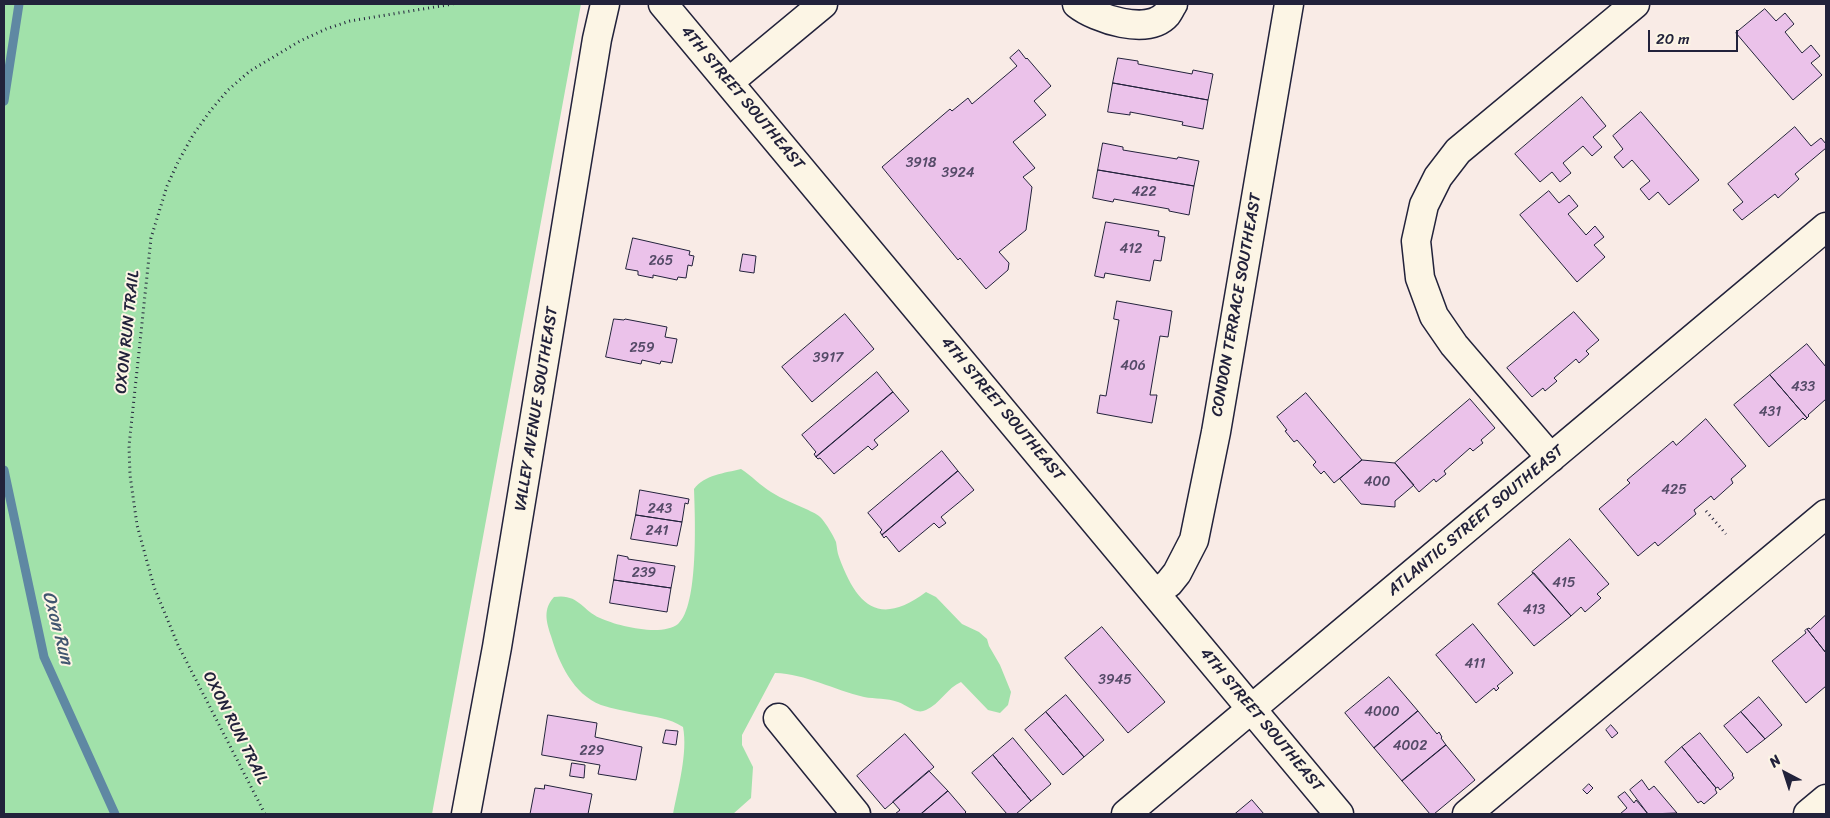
<!DOCTYPE html>
<style>
body{margin:0}
#map{position:relative;width:1830px;height:818px;overflow:hidden;background:#f9ebe6;font-family:Sriracha,sans-serif}
canvas{display:block}
.frame{position:absolute;inset:0;border:5px solid #22223b;pointer-events:none}
.north{position:absolute;left:1760px;top:748px;width:50px;height:50px;-webkit-text-stroke:4px #fcf5e5;paint-order:stroke;rotate:320deg;font-size:14px;font-weight:700;line-height:20px;text-align:center;color:#22223b}
.north::after{content:'';display:block;margin:auto;width:18px;height:22px;background:#22223b;clip-path:polygon(50% 0,100% 100%,50% 72%,0 100%)}
.scale{position:absolute;left:1648px;top:30px;width:90px;height:22px;box-sizing:border-box;border:2px solid #22223b;border-top:0;padding-left:6px;font-size:15px;line-height:18px;white-space:nowrap;color:#22223b;-webkit-text-stroke:4px #fcf5e5;paint-order:stroke}
</style>
<div id="map">
<canvas width="1830" height="818"></canvas>
<div class="frame"></div>
<div class="north">N</div>
<div class="scale">20 m</div>
</div>
<script>
const g = document.querySelector('canvas').getContext('2d');
g.lineJoin = 'round';
function fillPath(path, color) { g.fillStyle = color; g.fill(path, 'evenodd'); }
function trace(path, color, width, dash) { g.strokeStyle = color; g.lineWidth = width; g.lineCap = dash ? 'butt' : 'round'; g.setLineDash(dash || []); g.stroke(path); }
function drawText(font, color, halo, rows, align = 'center') {
  g.font = font + ' Sriracha,sans-serif'; g.lineWidth = 4; g.setLineDash([]); g.textBaseline = 'middle'; g.strokeStyle = halo; g.fillStyle = color; for (const [text, x, y, turn = 0] of rows) {
    g.save(); g.translate(x, y); g.rotate((+turn || 0) * Math.PI / 180); g.textAlign = isNaN(turn) ? turn : align; if (halo) g.strokeText(text, 0, 0); g.fillText(text, 0, 0); g.restore();
  }
}
const green = new Path2D(`
 M4,4H581L432,814H4Z
 M741,469C752,476 761,486 771,492C782,499 795,504 806,509C812,512 818,514 822,519C827,525 833,535 836,542C837,547 837,552 839,557C857,606 879,627 926,592L936,597L962,624L979,632L987,639L989,646L1000,665L1011,692L1008,705L1000,713L988,710L961,682C947,688 940,704 926,710C916,715 907,705 898,702C887,698 875,699 864,697C834,690 806,674 775,673L742,735V745L753,767L751,798L733,814H673C678,788 688,753 683,727C669,718 655,717 639,714C627,711 613,709 601,705C573,694 559,663 551,636C546,621 543,609 554,597C578,593 582,610 600,618C617,626 662,637 678,624C699,606 695,516 694,489C704,475 725,473 741,469Z`);
const stream = new Path2D(`
 M4,101L19,4
 M4,470L44,657L115,814`);
const building = new Path2D(`
 M1765,9L1776,21L1785,13L1794,24L1785,32L1802,53L1811,45L1820,56L1811,63L1822,75L1793,100L1736,33Z
 M1019,50L1026,59L1027,58L1051,86L1034,101L1046,115L1013,142L1035,168L1023,177L1032,187L1026,230L999,252L1009,263L1008,270L986,289L960,258L958,260L882,167L950,109L952,111L968,98L972,104L1017,66L1010,58Z
 M1118,58L1138,61V64L1192,74L1193,70L1213,74L1208,100L1113,83Z
 M1113,83L1208,100L1203,129L1182,125L1183,122L1130,112V115L1108,112Z
 M1582,97L1606,126L1593,137L1602,147L1592,156L1583,146L1563,163L1571,173L1560,182L1552,172L1540,182L1515,154Z
 M1641,112L1699,180L1669,205L1658,192L1649,200L1640,189L1650,181L1632,160L1623,168L1614,157L1623,149L1613,136Z
 M1795,127L1811,146L1821,138L1826,144V148L1795,174L1799,179L1778,198L1775,194L1742,220L1733,210L1743,202L1728,184Z
 M1103,143L1123,147V150L1177,159L1178,157L1199,161L1194,186L1098,170Z
 M1098,170L1194,186L1189,215L1169,211V209L1114,199L1113,202L1093,198Z
 M1549,191L1559,203L1569,195L1578,206L1568,214L1586,235L1595,226L1604,237L1594,245L1605,257L1577,282L1520,215Z
 M1106,222L1159,231L1158,236L1165,237L1161,261L1154,260L1150,281L1105,273L1104,278L1095,276Z
 M633,238L690,251L689,255L694,256L692,266L688,265L686,278L678,277L677,280L653,275V278L638,275V271L626,269Z
 M743,254L756,256L754,273L740,271Z
 M1117,301L1172,311L1168,337L1160,336L1150,395H1157L1152,423L1097,413L1100,395L1106,396L1119,320L1114,319Z
 M1574,312L1599,340L1586,351L1589,354L1579,363L1576,359L1554,378L1557,381L1545,391L1543,388L1532,397L1507,368Z
 M845,314L874,349L812,402L782,367Z
 M614,319L624,320L625,319L667,327L665,337L677,339L672,363L661,361L660,364L642,360L641,364L606,357Z
 M1807,344L1826,367V399L1808,415L1809,416L1807,418L1770,375Z
 M877,372L893,392L816,457L814,454L816,452L802,435Z
 M1770,375L1807,418L1805,420L1803,418L1769,447L1734,405Z
 M893,392L909,411L874,440L878,445L872,450L868,446L834,474L820,458L818,459L816,457Z
 M1306,393L1362,460L1334,483L1324,471L1321,474L1313,465L1316,462L1297,440L1294,442L1285,431L1287,430L1277,417Z
 M1470,399L1495,428L1481,440L1483,443L1473,451L1470,448L1444,471L1446,474L1436,482L1434,479L1419,492L1395,463Z
 M1706,419L1746,466L1731,479L1733,483L1714,500L1711,496L1694,510L1696,514L1658,546L1655,542L1638,556L1599,509L1630,483L1627,480L1673,441L1676,445Z
 M942,451L958,471L882,535L880,532L882,530L868,513Z
 M1362,460L1395,463L1414,485L1395,501V507L1361,504L1340,479Z
 M958,471L974,490L941,517L946,523L939,528L934,523L899,552L886,536L884,538L882,535Z
 M640,490L689,499L688,504L685,503L682,522L636,515Z
 M636,515L682,522L677,546L631,539Z
 M1570,539L1609,584L1597,594L1601,598L1585,612L1581,607L1571,616L1532,572Z
 M618,555L628,557V559L675,566L671,588L614,580Z
 M1534,573L1571,616L1534,646L1498,604Z
 M614,580L671,588L667,612L610,603Z
 M1826,615V653L1807,629L1809,628L1810,629Z
 M1473,624L1513,673L1497,686L1499,688L1496,691L1494,688L1476,703L1436,655Z
 M1102,627L1165,702L1128,733L1065,658Z
 M1807,629L1826,653V686L1806,703L1772,661L1806,633L1805,631Z
 M1389,677L1418,711L1374,748L1345,713Z
 M1066,695L1104,740L1084,757L1046,712Z
 M1759,697L1782,725L1765,739L1741,712Z
 M1418,711L1437,734L1439,732L1442,737L1441,738L1446,745L1402,781L1374,748Z
 M1046,712L1084,757L1063,775L1025,730Z
 M1741,712L1765,739L1747,753L1724,726Z
 M548,715L597,723L595,737L642,747L636,780L598,774L600,765L542,755Z
 M1611,725L1618,733L1612,738L1606,730Z
 M666,730L678,731L676,745L663,743Z
 M1700,733L1733,774L1732,775L1734,778L1720,790L1718,787L1716,788L1682,747Z
 M905,734L934,767L885,809L857,776Z
 M1013,738L1051,784L1031,801L993,755Z
 M1446,745L1475,780L1434,814H1430L1402,781Z
 M1682,747L1716,788L1715,789L1717,793L1704,804L1701,801L1698,803L1665,762Z
 M993,755L1031,801L1016,814H1007L972,773Z
 M572,763L585,765L584,778L570,776Z
 M929,771L948,791L921,814H895L900,810L893,802Z
 M1642,780L1649,790L1654,786L1677,813L1648,814L1630,790Z
 M1589,784L1593,788L1587,794L1583,790Z
 M545,785L592,794L588,814H530L535,788L544,789Z
 M948,791L966,812L964,814H921Z
 M1625,792L1634,803L1636,800L1648,814H1620L1627,808L1618,797Z
 M1252,800L1264,814H1235Z`);
const path = new Path2D(`
 M1706,511L1726,534
 M265,814L178,645L154,587L137,525L130,475L129,446L151,238L167,186L178,162L193,135L211,110L228,90L250,71L300,41L326,29L350,21L453,4`);
const minor = new Path2D(`
 M663,4L1339,814
 M1077,4C1096,19 1148,36 1167,14C1169,11 1171,7 1173,4
 M729,82L823,4
 M1551,458L1454,345L1434,316L1420,278L1416,241L1424,205L1438,177L1458,151L1635,4
 M1156,593L1169,583L1177,573L1194,540L1216,432L1289,4
 M778,718L856,814
 M466,814L497,647L597,39L605,4
 M1126,814L1826,227
 M1467,814L1826,514
 M1808,814L1826,799`);
const numberNames = [
 ["3918",921,163],
 ["3924",958,173],
 ["422",1144,192],
 ["412",1131,249],
 ["265",661,261],
 ["259",642,348],
 ["3917",828,358],
 ["406",1133,366],
 ["433",1803,387],
 ["431",1770,412],
 ["400",1377,482],
 ["425",1674,490],
 ["243",660,509],
 ["241",657,531],
 ["239",644,573],
 ["415",1564,583],
 ["413",1534,610],
 ["411",1475,664],
 ["3945",1115,680],
 ["4000",1382,712],
 ["4002",1410,746],
 ["229",592,751]
];
const streetNames = [
 ["4TH STREET SOUTHEAST",742,98,50],
 ["CONDON TERRACE SOUTHEAST",1237,305,-80],
 ["OXON RUN TRAIL",128,332,-84],
 ["VALLEY AVENUE SOUTHEAST",537,409,-81],
 ["4TH STREET SOUTHEAST",1002,409,50],
 ["ATLANTIC STREET SOUTHEAST",1476,521,-40],
 ["4TH STREET SOUTHEAST",1261,720,50],
 ["OXON RUN TRAIL",235,728,63]
];
const waterNames = [
 ["Oxon Run",57,628,75]
];
fillPath(green, '#a1e1aa');
trace(stream, '#5f88a3', 9);
fillPath(building, '#ebc2ea');
trace(building, '#22223b', 1);
trace(minor, '#22223b', 31);
trace(path, '#22223b', 3, [1, 4]);
trace(minor, '#fcf5e5', 28);
drawText('14px', '#544a67', null, numberNames);
drawText('16px', '#22223b', '#fcf5e5', streetNames);
drawText('italic 18px', '#40556f', '#fcf5e5', waterNames);
</script>
